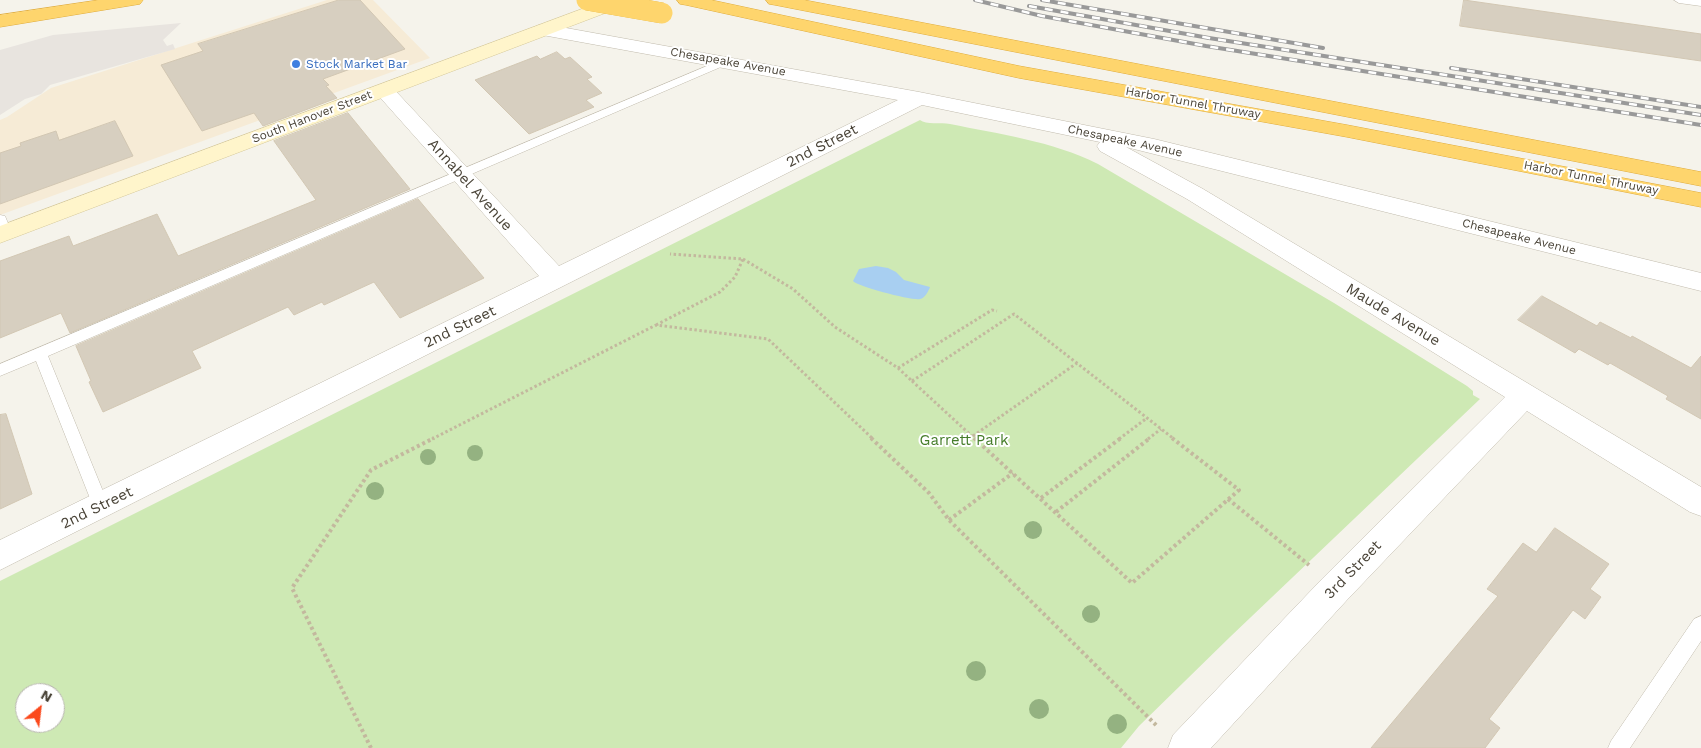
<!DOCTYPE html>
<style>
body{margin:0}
#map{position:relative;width:1701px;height:748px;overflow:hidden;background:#f5f3eb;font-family:"Work Sans",sans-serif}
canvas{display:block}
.north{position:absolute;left:15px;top:683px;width:50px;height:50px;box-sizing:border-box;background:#fff;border:1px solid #b7b4af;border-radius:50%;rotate:29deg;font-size:14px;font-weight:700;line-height:20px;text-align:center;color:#4a4438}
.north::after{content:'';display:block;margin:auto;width:18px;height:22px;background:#fb491c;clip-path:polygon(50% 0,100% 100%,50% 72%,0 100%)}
</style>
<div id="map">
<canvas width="1701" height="748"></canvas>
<div class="north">N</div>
</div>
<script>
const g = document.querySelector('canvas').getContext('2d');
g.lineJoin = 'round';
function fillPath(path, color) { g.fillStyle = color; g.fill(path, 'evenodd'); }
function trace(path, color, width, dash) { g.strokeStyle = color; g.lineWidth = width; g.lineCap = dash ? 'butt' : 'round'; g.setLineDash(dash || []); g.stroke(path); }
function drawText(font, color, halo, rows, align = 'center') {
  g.font = font + ' "Work Sans",sans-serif'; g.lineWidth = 4; g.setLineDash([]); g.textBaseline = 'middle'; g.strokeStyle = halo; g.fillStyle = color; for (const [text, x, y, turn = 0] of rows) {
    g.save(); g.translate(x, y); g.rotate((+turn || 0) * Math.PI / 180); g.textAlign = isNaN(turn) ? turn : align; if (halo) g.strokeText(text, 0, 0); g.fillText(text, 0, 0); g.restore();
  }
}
const commercial = new Path2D(`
 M327,0H373L430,58L0,215V120L7,117L51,88Z`);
const industrial = new Path2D(`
 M181,23L163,40L167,46L173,44L175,49L50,85L41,94L25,99L0,115V50L53,35Z`);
const green = new Path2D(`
 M920,120C926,125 941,122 950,124C999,134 1052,141 1098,164L1334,303L1467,386L1473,391V395L1480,399L1230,637L1139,726L1121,748H0V581ZM25,693H55V723H25Z`);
const water = new Path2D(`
 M876,266L888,268L896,272L904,280L930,287C928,292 925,298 920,299C913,301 859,287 853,281L859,269Z`);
const building = new Path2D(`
 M339,0H360L405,49L323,79L329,85L326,86L337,98L263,126L254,113L202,131L161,65L203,51L198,44Z
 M1464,0L1701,34V61L1460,26Z
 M557,52L565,59L570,57L592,77L587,79L602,93L586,100L594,107L529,134L475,80L537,56L540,59Z
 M348,113L410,189L70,333L61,313L0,338V261L69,236L73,246L157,214L178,256L316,200L274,141Z
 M115,121L133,156L0,204V153L21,146L20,143L56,131L59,140Z
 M418,199L484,278L400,318L374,282L324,305L322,302L294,315L288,307L192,351L201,368L103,412L89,382L91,381L76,346Z
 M1542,296L1597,326L1600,322L1631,338L1632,336L1691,368L1701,356V419L1666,399L1668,396L1610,363L1608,365L1579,349L1575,353L1518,320Z
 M6,414L32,494L0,509V415Z
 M1555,528L1609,564L1590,589L1601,597L1585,619L1573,610L1489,719L1500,728L1485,748H1371L1498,596L1487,589L1523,543L1536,552Z`);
const pathFar1 = new Path2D(`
 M743,259L793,289L835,327L898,368L912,381
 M656,325L720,292L735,277L743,259L670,254
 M898,368L992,310L997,311
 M912,381L975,439
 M912,381L1014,314L1174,439
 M973,436L1077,363
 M432,439L656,325L768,339L873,439
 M1119,439L1147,418
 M1148,439L1161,429`);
const path = new Path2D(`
 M871,438L929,493L949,520L1157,726
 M974,438L1132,583L1239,490L1172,438
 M1041,498L1121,438
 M1228,499L1309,565
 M1056,512L1150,438
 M949,520L1013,473
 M371,748L292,588L371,470L434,438`);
const service = new Path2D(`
 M1674,0H1701V6L1679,3Z
 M726,58L730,59L731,61L730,63L48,356L109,506L107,511L101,513L95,511L93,506L36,361L0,376V364Z
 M0,215L5,216L12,233L10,236L5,237L0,235Z
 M1701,616V641L1630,748H1608L1611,741L1694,619Z`);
const minor = new Path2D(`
 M544,24L919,92L1154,139L1701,273V291L1126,147L1203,189L1701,487V516L1690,512L1527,411L1347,600L1211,748H1168L1173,735L1323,578L1505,397L1187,199L1100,151L1097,146L1100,142L922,105L0,570V540L539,276L377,94L374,90L377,86L384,84L391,86L559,266L898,100L537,34L535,30L537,26Z`);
const secondary = new Path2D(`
 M606,0H632L629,4L0,243V226Z`);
const motorway = new Path2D(`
 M99,0H143L140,4L134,5L0,27V15Z
 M677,0H711L1019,66L1347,125L1701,193V207L1347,137L1019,78L686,5L680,4Z
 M766,0H804L1701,172V186L775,5L769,4Z`);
const rail = new Path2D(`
 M975,0L1042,16L1206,46L1701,125
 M1042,0L1323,48
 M1029,6L1209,38L1701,115
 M1451,68L1701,107`);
const motorwayBridge = new Path2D(`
 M587,0L662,13`);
const trees = [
 [475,453,8],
 [428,457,8],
 [375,491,9],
 [1033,530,9],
 [1091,614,9],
 [976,671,10],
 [1039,709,10],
 [1117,724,10]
];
const markers = [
 [296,64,5,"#3f7fe0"]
];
const farStreetnames = [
 ["Chesapeake Avenue",728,62,10],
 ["Harbor Tunnel Thruway",1193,103,10],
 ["South Hanover Street",312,117,-21],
 ["Chesapeake Avenue",1125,141,12],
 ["Harbor Tunnel Thruway",1591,178,11],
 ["Chesapeake Avenue",1519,237,14]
];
const farShopnames = [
 ["Stock Market Bar",306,64]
];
const streetNames = [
 ["2nd Street",822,146,-27],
 ["Annabel Avenue",470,185,48],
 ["Maude Avenue",1393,315,31],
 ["2nd Street",460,327,-26],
 ["2nd Street",97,508,-26],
 ["3rd Street",1353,570,-46]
];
const parkNames = [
 ["Garrett Park",964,441]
];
fillPath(commercial, '#f6ebd6');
fillPath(industrial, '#e8e4df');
fillPath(green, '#cee9b4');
fillPath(water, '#a8cff1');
fillPath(building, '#d7cfc0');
trace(building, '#d2c7b3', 1);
trace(service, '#c1bbad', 1);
trace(minor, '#c1bbad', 1);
trace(secondary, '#d5c89a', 1);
trace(motorway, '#dfab3b', 1);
trace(pathFar1, '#c3b89e', 3, [2.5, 2.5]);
trace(path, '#c3b89e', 4, [3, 3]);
fillPath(service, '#fff');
fillPath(minor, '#fff');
fillPath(secondary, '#fff5cb');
fillPath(motorway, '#fed56d');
trace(rail, '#999', 4);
trace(rail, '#fff', 2.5, [8]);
trace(motorwayBridge, '#dfab3b', 21, []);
trace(motorwayBridge, '#fed56d', 21);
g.fillStyle = '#94b281';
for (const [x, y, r] of trees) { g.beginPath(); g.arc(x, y, r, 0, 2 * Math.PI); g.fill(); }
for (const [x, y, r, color] of markers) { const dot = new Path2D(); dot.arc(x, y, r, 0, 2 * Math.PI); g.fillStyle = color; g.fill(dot); trace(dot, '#fff', 2); }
drawText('12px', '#4a4438', '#fff', farStreetnames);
drawText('12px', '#366cbe', '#fff', farShopnames, 'left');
drawText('15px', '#4a4438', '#fff', streetNames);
drawText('15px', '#457d2a', '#fff', parkNames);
</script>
